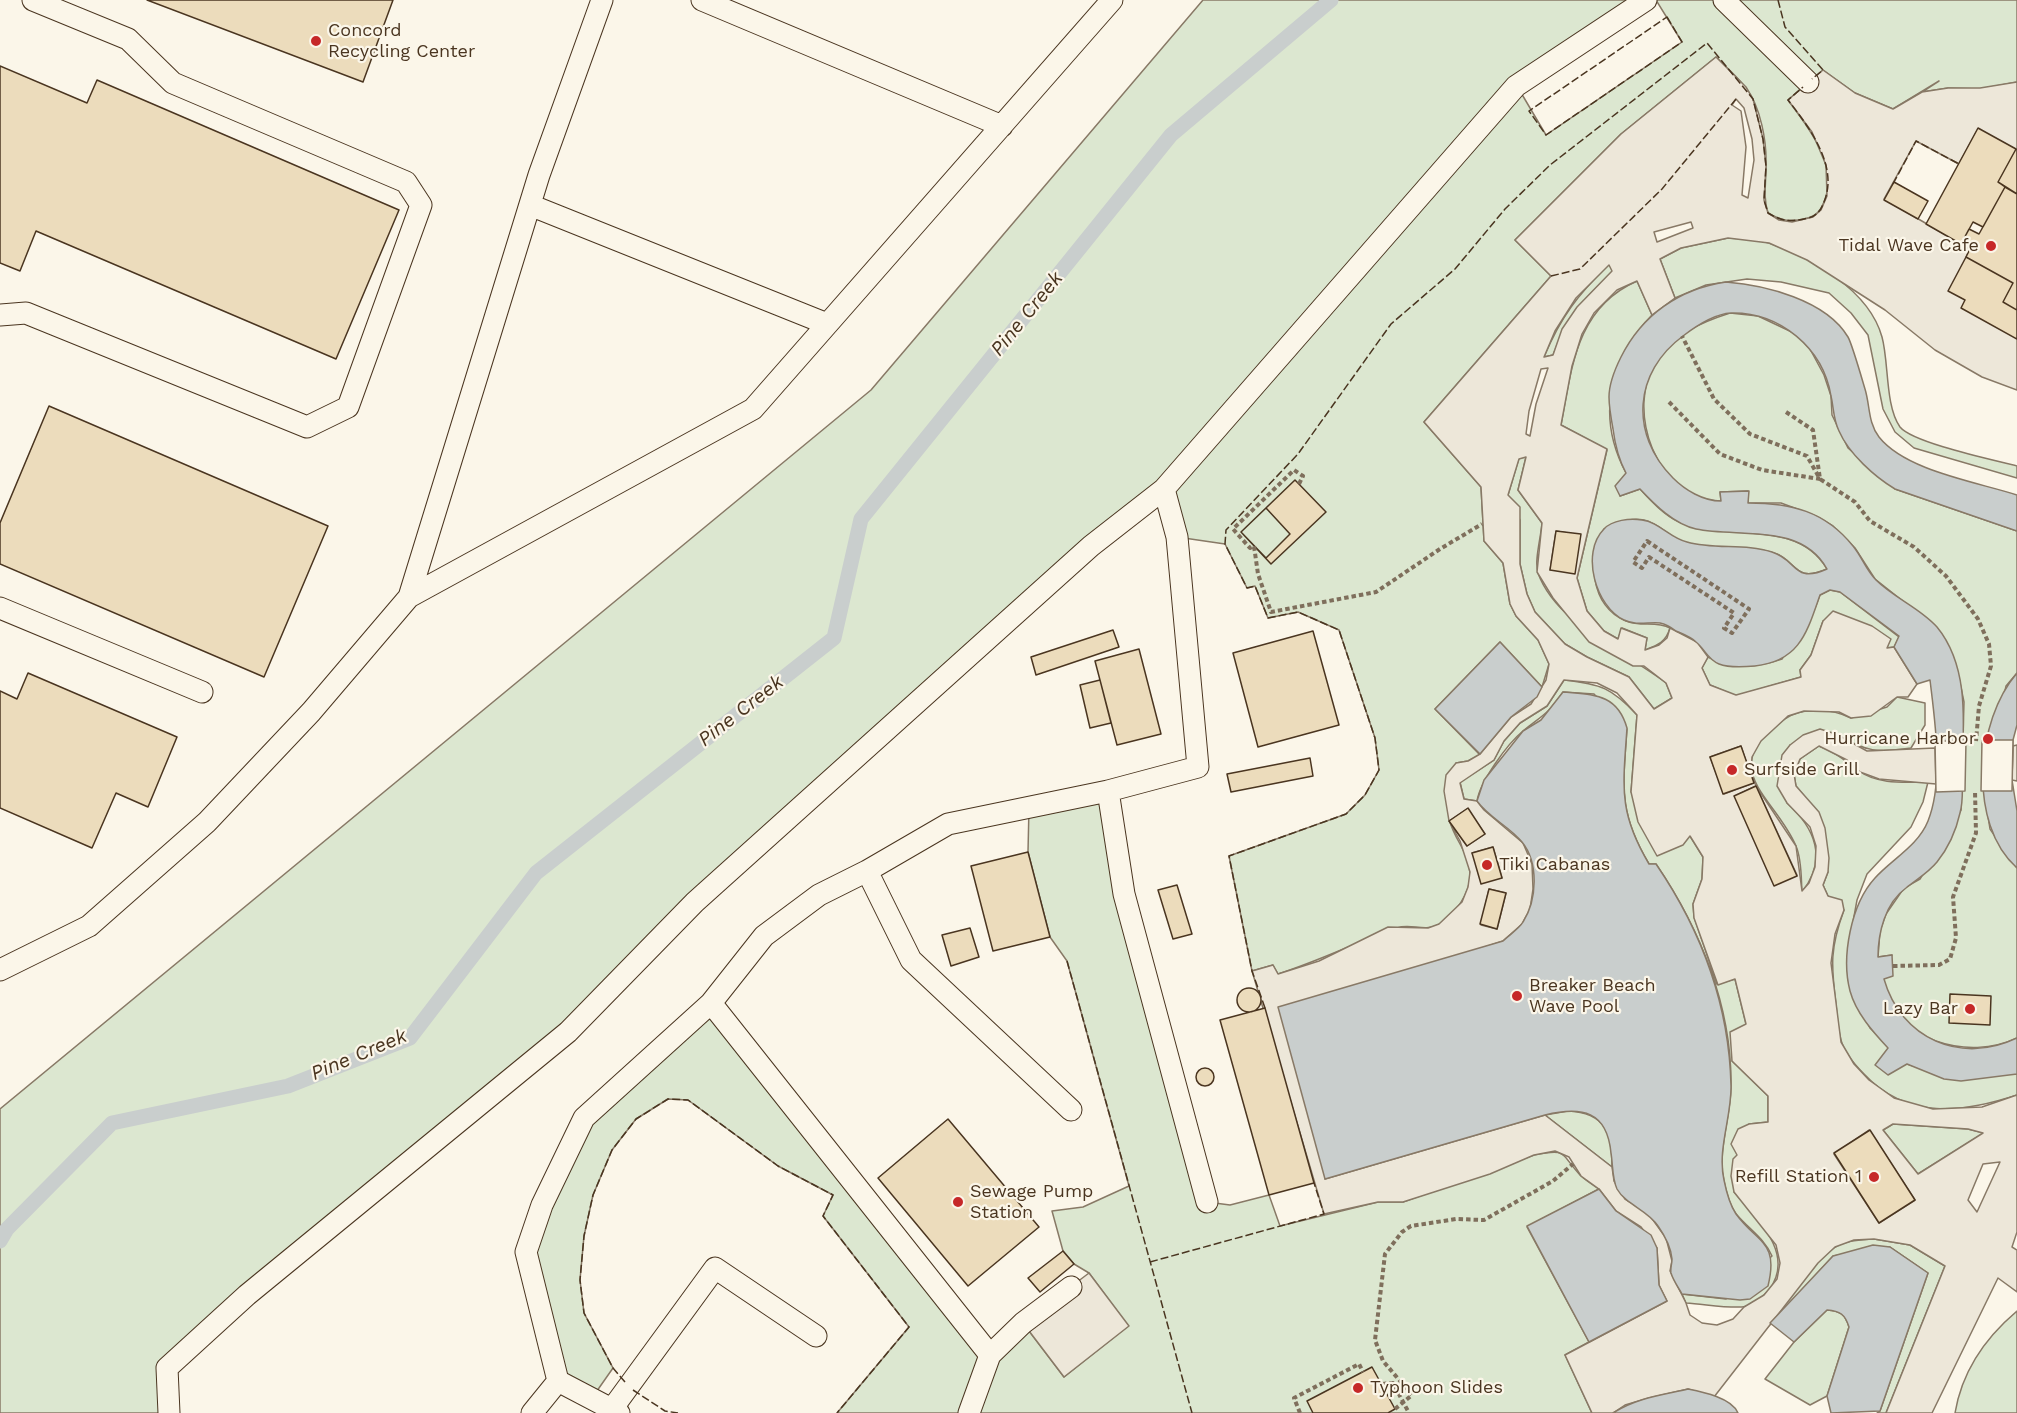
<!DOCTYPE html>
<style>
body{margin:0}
canvas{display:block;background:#fbf6e9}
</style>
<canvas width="2017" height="1413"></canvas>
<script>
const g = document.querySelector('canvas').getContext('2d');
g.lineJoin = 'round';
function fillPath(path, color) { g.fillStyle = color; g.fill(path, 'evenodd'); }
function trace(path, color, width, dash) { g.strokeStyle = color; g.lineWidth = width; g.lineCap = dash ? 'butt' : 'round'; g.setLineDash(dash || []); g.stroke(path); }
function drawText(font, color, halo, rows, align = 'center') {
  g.font = font + ' "Work Sans",sans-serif'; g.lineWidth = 4.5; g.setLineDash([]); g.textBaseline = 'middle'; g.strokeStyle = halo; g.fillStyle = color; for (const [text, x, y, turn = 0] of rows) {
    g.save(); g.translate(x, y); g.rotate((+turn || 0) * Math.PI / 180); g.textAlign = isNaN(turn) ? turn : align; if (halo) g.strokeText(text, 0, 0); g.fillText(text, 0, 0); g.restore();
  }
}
const green = new Path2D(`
 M1203,0H1646L1517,86L1546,135L1682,42L1656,0H2017V82L1980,89L1948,88L1922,92L1939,81L1893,109L1855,93L1823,70L1788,100C1809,128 1839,166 1824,202C1821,210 1817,216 1808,218C1792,222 1783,222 1768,213C1763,197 1766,184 1766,167C1767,143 1761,106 1745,87C1737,76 1726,67 1716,57L1621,134L1515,240L1551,276L1424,422L1481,487L1484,541L1503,563L1510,604L1516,616L1538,640L1549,664L1542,687L1500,642L1435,709L1480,755L1468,761L1456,763C1455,777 1446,810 1450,822C1455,840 1469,853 1470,873C1471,893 1455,915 1438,925C1424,932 1410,923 1397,928C1357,942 1319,961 1278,974L1273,965L1252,971L1229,856L1346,814L1365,795L1379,770L1375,738L1339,630L1298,612L1268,618L1255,586L1247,588L1225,544L1177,537L1164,489L1091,546L568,1032L167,1368L169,1413H0V1109L871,390Z
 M1728,238C1741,239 1756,239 1769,243C1812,258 1869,290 1882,337C1889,362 1885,406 1900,427C1913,443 1994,460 2017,466V478L1914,448L1895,432L1883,409L1868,335L1851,313L1829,293L1781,282L1747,279L1706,285L1675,298L1660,259L1681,248Z
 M1609,264L1613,271C1584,299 1567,317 1553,355L1544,357C1561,316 1578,295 1609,264Z
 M1637,281L1652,315C1609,359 1596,417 1626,473L1620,496L1640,489C1651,501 1664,515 1679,522C1725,542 1797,517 1827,569C1792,584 1798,559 1771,552C1743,544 1713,551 1684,542C1669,537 1659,523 1644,520C1629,517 1617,523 1604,529C1587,557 1590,607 1626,621C1641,627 1656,621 1670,628C1666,642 1658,645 1645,650L1647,638L1622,628L1618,639L1604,631L1587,611L1577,578L1607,450L1561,425C1572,367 1576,308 1637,281Z
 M1730,313L1758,316L1796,334L1810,349L1824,375L1831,396L1832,415L1848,448L1895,489L2017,531V673L2006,686L1984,791L1990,829L2017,868V1038C1970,1061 1892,1042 1884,981C1883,974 1889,963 1892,955L1878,957L1880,931L1886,914L1904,888L1920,879L1961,810L1964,702L1959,678L1946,642L1937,628L1875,579L1855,548L1833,526L1816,516L1781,503H1748V491L1720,492L1721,501C1656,501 1624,408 1657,359C1674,334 1702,322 1730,313Z
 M1526,457L1518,490L1542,523C1541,537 1534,561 1538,573C1556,624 1626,652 1666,683L1672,698L1654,709L1629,677L1587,657L1565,644L1535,612L1527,594L1520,564V520L1508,495L1519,458Z
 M1830,590L1840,592L1899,637L1894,647L1887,648L1890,639L1823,621L1811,655L1800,670L1801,677L1736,696L1710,685L1702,668L1708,657C1730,670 1759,667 1782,659L1815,608L1820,595Z
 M1564,680C1601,684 1612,688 1637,715L1631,792L1690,836L1703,857L1702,879L1693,904L1694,917L1717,984L1735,979L1746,1024L1732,1061L1768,1096V1122L1749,1124L1738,1155L1734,1192C1757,1219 1796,1254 1769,1290C1763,1297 1751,1306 1742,1307C1724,1308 1704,1304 1686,1303L1682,1294L1726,1299L1772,1256C1765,1239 1749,1229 1737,1215C1730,1207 1726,1191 1724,1181C1717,1152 1731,1116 1731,1086C1732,1006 1700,929 1656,864H1649C1618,812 1623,787 1627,729L1594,694L1563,692C1548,715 1541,716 1523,731C1507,744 1480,782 1477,801L1464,799L1460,782L1494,760L1504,741L1520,723L1547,706Z
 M1897,697L1925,703V725L1911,748C1878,753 1866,752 1836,734L1790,745L1787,803C1815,828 1828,859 1802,892C1801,878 1802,860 1796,846C1775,796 1713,769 1785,719C1803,706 1833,709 1851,718L1887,707Z
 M1819,746C1836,752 1845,761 1859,771C1878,785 1906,782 1928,782L1923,802L1911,827L1867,874L1857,900L1849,944L1848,980L1870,1028L1907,1064L1923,1069L2017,1074V1095C1963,1113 1907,1120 1864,1074C1855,1065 1844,1053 1841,1040C1838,1029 1837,1016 1836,1004C1831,965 1830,948 1844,910L1828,896L1823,885L1828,872L1805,797L1796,786L1794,774L1800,759Z
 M1108,791L1207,1202L1230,1205L1269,1195L1280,1226L1378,1202H1403L1534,1155C1567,1148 1560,1153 1580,1175C1585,1180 1593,1185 1599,1189L1527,1227L1589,1342L1565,1355L1592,1413H837L909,1327L823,1216L833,1195L778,1166L688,1100L668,1099L636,1119L612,1150L593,1195L584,1236L580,1280L584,1313L613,1368L592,1398L558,1381L526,1252L584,1118L711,1003L990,1355L1023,1323L1064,1377L1128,1326L1089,1273L1074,1264L1063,1251L1052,1211L1083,1207L1129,1186L1067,961L1050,937L1028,852L1029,807Z
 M1568,1111C1606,1113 1612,1133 1612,1167L1545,1115Z
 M1893,1124L1968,1129L1984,1133L1918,1174L1883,1130Z
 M1874,1239L1910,1245L1945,1266L1886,1413H1877L1880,1411L1928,1273L1890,1247L1833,1256L1765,1330C1784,1305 1808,1266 1834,1248C1845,1240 1861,1240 1874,1239Z
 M1827,1310C1840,1311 1845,1314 1849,1327L1827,1396L1810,1405L1765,1379L1794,1342Z
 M2017,1311V1413H1955C1962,1371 1985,1338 2017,1311Z`);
const parking = new Path2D(`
 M1716,57L1746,87L1753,99L1763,139L1766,166L1764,200L1768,213L1779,220L1792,222L1813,217L1821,210L1827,196L1826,165L1812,132L1788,100L1823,70L1855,93L1893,109L1922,92L1948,88H1980L2017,82V150L1978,129L1959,164L1916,141L1884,199L1970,249L1966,257L2017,310V390L1982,377L1935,350L1885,310L1807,260L1769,243L1728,238L1681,248L1660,259L1675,298L1652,315L1637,281L1617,290L1594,313L1582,334L1572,366L1561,425L1607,449L1577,578L1587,611L1604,631L1618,639L1621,628L1647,638L1645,650L1659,645L1667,638L1670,628L1697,642L1708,657L1702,668L1710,685L1736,695L1801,677L1800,670L1811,655L1823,621L1833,611L1872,626L1891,639L1887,648L1894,647L1917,684L1908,697H1897L1871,716L1851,718L1839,712L1804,711L1788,716L1761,741L1752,757L1751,772L1756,786L1796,846L1802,891L1809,883L1815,867L1816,846L1810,827L1787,803L1777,786L1782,755L1790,745L1803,735L1820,729L1836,734L1867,751L1935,748L1936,784L1879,779L1860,772L1847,760L1819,746L1800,759L1794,774L1796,786L1819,812L1825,828L1829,858L1828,872L1823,885L1828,896L1842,900L1844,910L1835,934L1831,963L1841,1042L1854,1064L1869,1080L1894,1098L1933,1109L1982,1107L2017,1095V1232L2012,1247L2017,1250V1292L1998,1278L1932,1413H1886L1945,1266L1910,1245L1874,1239L1854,1240L1835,1247L1818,1263L1714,1397L1688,1389L1649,1398L1625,1405L1613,1413H1592L1565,1355L1667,1301L1659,1285L1657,1248L1641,1227L1616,1211L1599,1189L1581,1176L1569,1157L1555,1151L1534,1155L1490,1174L1403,1202H1378L1324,1214L1252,971L1273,965L1278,974L1319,961L1388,927L1428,928L1439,924L1462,902L1468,887L1470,872L1460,841L1449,821L1444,791L1446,775L1456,763L1468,761L1480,754L1511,717L1531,704L1546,680L1549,664L1538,640L1516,616L1510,604L1503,563L1484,541L1481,487L1424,422L1551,276L1515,240L1621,134ZM1736,99L1744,108L1752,139L1754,160L1748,198L1742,195L1746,147L1741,111L1732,105ZM1691,222L1693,228L1657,242L1654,232ZM1609,265L1612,271L1577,307L1562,329L1553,355L1544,357L1555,331L1576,298ZM1548,368L1536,404L1530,436L1526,434L1529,411L1541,369ZM1526,457L1518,490L1542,523L1537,572L1553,598L1589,642L1633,666H1644L1666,683L1672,698L1654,709L1629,677L1587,657L1565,644L1535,612L1527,594L1520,564V507L1508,495L1519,459ZM1556,531L1580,535L1550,570ZM1564,680L1597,683L1617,693L1637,715L1631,792L1638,822L1657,856L1683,845L1690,836L1703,857L1702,879L1693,904L1694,918L1718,985L1735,979L1746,1024L1730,1032L1732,1061L1768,1096V1122L1749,1124L1738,1129L1731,1144L1737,1155L1733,1159L1731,1176L1734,1192L1776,1245L1780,1263L1777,1279L1764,1295L1744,1307L1733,1319L1717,1325L1702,1323L1690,1315L1686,1303L1670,1271L1672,1261L1666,1238L1648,1213L1625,1199L1614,1181L1612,1167L1545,1115L1325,1179L1482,948L1503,941L1522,924L1530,909L1533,889L1532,864L1523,843L1484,810L1477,801L1464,799L1460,783L1494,760L1504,741L1520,723L1547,706ZM1741,746L1753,783L1724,794L1710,757ZM1756,786L1797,875V876L1735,796ZM1467,809L1485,834L1467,846L1449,821ZM1493,847L1502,878L1472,853ZM1489,889L1506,893L1497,929L1481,925ZM1893,1124L1968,1129L1983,1133L1918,1174L1883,1130ZM1869,1130L1915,1200L1879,1223L1834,1154ZM2000,1162L1977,1212L1968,1200L1983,1164Z
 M2017,745V781L2012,780L2013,746Z
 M1089,1273L1129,1326L1064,1377L1023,1323Z`);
const water = new Path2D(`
 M1726,282C1765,285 1826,300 1848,337C1852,344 1862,379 1865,389C1870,405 1868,423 1879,437C1906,471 1977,482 2017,495V531L1895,489C1875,477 1849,454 1839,431C1833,419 1834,409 1831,396C1823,348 1780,312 1731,313C1714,314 1696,326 1683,336C1634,372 1629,434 1673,478C1685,490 1703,501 1721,501L1720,492L1749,491L1748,503C1791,503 1825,511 1853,546C1862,557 1866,570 1876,580C1894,598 1920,608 1937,627C1969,666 1964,722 1962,768C1962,782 1964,799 1960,813C1956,831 1949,847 1937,862C1928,873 1917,879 1906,888C1885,903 1878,933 1878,957L1892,955L1893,976L1884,979C1901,1039 1961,1065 2017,1038V1074L1961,1081L1944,1079L1907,1064L1888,1075L1875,1065L1888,1048C1873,1032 1856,1013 1850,991C1841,957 1851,904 1875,878C1892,859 1918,846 1928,821C1944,781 1935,722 1930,680L1917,684L1894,647L1899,636L1840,592L1830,590L1820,595C1807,632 1800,661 1755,666C1744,667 1729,668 1719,664C1707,659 1705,649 1696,642C1691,637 1683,634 1676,631C1672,628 1665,624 1660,623C1647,622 1637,626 1624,620C1596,607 1580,553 1604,529C1612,520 1630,518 1642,520C1659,522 1670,538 1687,542C1715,550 1745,543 1772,552C1798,560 1793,584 1827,569C1801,522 1739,538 1696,529C1674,524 1655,505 1640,489L1620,496L1615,486L1626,473C1618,458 1615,445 1613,429C1611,418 1609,407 1609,397C1609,383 1615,369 1621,357C1642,315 1679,289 1726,282Z
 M1500,642L1542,687L1537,697L1511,717L1480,754L1435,709Z
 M2017,673V725L2013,740L2012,780L2017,811V868C1967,824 1976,720 2017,673Z
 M1563,692C1593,695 1617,693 1627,728C1623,787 1618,812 1649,864H1656C1701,930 1729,1004 1731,1085C1732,1116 1717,1149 1724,1180C1726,1190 1730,1205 1736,1214C1758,1244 1779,1241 1768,1286L1750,1299L1740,1300L1682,1294C1678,1287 1673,1280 1671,1273C1670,1269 1672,1264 1672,1259C1671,1247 1665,1236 1658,1226C1648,1210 1626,1205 1617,1189C1612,1178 1613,1165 1611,1153C1607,1111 1582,1106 1545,1115L1325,1179L1278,1007L1503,941C1509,935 1519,929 1523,922C1537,900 1539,863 1522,842C1509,826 1489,818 1477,801L1484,780L1523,731L1541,720Z
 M1599,1189L1616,1211L1651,1235L1657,1248L1659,1285L1667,1301L1589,1342L1527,1226Z
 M1873,1245L1890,1247L1928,1273L1880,1411L1831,1413L1827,1396L1849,1327C1845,1314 1840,1311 1827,1310L1794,1342L1770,1323L1833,1256Z
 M1688,1389C1703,1392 1732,1398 1738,1413H1613C1636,1398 1662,1395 1688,1389Z`);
const pier = new Path2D(`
 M1982,740H2013L2012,791H1981Z
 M1935,741H1966L1965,791L1936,792Z`);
const stream = new Path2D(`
 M0,1241L7,1229L112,1123L288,1086L410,1038L536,873L834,638L861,519L1171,135L1331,0`);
const building = new Path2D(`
 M147,0H393L363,82Z
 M0,66L87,103L97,80L399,210L336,359L36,231L20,271L0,263Z
 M1978,128L2016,149L1998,182L2005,187L1983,227L1973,222L1961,244L1926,224Z
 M2016,149L2017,150V194L1998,182Z
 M1894,182L1928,201L1918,219L1884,200Z
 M2005,187L2017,194V310L2003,302L2013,283L1966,257L1970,249L1961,244L1969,229L1979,234Z
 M1966,257L2013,283L2003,302L2017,310V339L1961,308L1965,300L1948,291Z
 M49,406L328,526L264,677L0,564V523Z
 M1295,480L1326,512L1271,564L1241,532Z
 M1266,508L1290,534L1266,558L1241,532Z
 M1556,531L1581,534L1575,574L1550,570Z
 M1113,630L1119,647L1036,675L1031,657Z
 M1313,631L1339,725L1258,747L1233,653Z
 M1139,649L1161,734L1117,745L1095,661Z
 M28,673L177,737L148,807L116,793L92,848L0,808V691L17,699Z
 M1100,680L1111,723L1090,728L1080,685Z
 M1741,746L1754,783L1723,794L1710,757Z
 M1310,758L1313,776L1231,792L1227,774Z
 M1756,786L1797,876L1774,886L1734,796Z
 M1468,808L1485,834L1467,846L1449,821Z
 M1493,847L1502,878L1481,884L1472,853Z
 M1028,852L1050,937L993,951L971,866Z
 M1177,885L1192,934L1173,939L1158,890Z
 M1489,889L1506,893L1497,929L1480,924Z
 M970,928L979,957L951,966L942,935Z
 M1237 1000a12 12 0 1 1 24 0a12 12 0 1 1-24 0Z
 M1950,994L1991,996L1990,1025L1949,1023Z
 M1265,1008L1314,1183L1269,1195L1220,1020Z
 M1196 1077a9 9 0 1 1 18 0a9 9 0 1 1-18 0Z
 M948,1119L1039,1227L968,1286L878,1178Z
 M1870,1130L1915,1200L1879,1223L1834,1153Z
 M1063,1251L1074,1264L1040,1292L1028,1278Z
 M1372,1367L1395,1409L1388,1413H1313L1307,1401Z`);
const path = new Path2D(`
 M1669,402L1720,454L1762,470L1820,479L1807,456L1750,434L1714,399L1682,336
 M1786,412L1813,430L1820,479L1855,502L1870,521L1914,547L1946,576L1978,619L1989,644L1991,666L1979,706L1976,741
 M1299,484L1303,476L1294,470L1233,529L1250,548L1254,546L1258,574L1271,612L1376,592L1440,549L1482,524
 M1647,541L1749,609L1732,633L1724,628L1734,613L1649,557L1642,568L1633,562Z
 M1893,966L1939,965L1950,959L1956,938L1953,897L1976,833L1975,791
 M1382,1384L1393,1383L1409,1413
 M1395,1409L1412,1395L1383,1361L1375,1340L1385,1254L1402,1232L1411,1226L1456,1219L1484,1220L1553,1181L1573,1164
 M1300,1413L1294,1398L1359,1364L1363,1372`);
const service = new Path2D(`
 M702,0L1002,126
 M1724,0L1808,82
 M530,205L827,324
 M0,315L26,313L307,427L348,407L421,205L406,182L173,83L128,39L33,0
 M409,597L539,175L602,0
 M0,608L202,692
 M1108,791L1198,767L1177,537L1164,489
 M867,871L948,824L1108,791L1124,894L1207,1202
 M0,970L89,926L207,822L311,712L409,597L753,409L1112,0
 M1071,1110L911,960L867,871L819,895L764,936L711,1003L990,1355L1023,1323L1071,1287
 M612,1409L715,1268L816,1336
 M169,1413L167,1368L247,1295L568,1032L695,902L1091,546L1164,489L1516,86L1646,0
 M532,1413L558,1381
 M619,1413L558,1381L526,1252L542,1205L584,1118L711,1003
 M969,1413L990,1355`);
const fence = new Path2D(`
 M1778,0L1785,27L1823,70L1812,79
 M1667,17L1682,42L1546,135L1529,111Z
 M1893,184L1916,141L1959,164
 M1551,276L1580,269L1662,189L1736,99
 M1067,961L1192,1413
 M1265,1008L1252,971L1229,856L1346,814L1365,795L1379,770L1375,738L1339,630L1298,612L1268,618L1255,586L1247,588L1225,544L1226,530L1298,454L1391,324L1455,269L1505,209L1550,165L1707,43L1753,99L1763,139L1766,166L1764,200L1768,213C1783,222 1792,222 1808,218C1817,216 1821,210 1824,202C1839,166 1809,127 1788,100L1803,87
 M1150,1262L1324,1214L1314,1183
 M625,1382L613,1368L584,1313L580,1280L584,1236L593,1195L612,1150L636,1119L668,1099L688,1100L778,1166L833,1195L823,1216L909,1327L837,1413
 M633,1390L665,1411L678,1413`);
const markers = [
 [316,41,6,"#c62828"],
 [1991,246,6,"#c62828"],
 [1988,739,6,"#c62828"],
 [1732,770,6,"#c62828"],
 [1487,865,6,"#c62828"],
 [1517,996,6,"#c62828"],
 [1970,1009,6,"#c62828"],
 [1874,1177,6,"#c62828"],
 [958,1202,6,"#c62828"],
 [1358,1388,6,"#c62828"]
];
const poiNames = [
 ["Concord",328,31],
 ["Recycling Center",328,52],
 ["Tidal Wave Cafe",1979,246,"right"],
 ["Hurricane Harbor",1976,739,"right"],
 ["Surfside Grill",1744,770],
 ["Tiki Cabanas",1499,865],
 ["Breaker Beach",1529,986],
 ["Wave Pool",1529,1007],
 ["Lazy Bar",1958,1009,"right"],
 ["Refill Station 1",1862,1177,"right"],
 ["Sewage Pump",970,1192],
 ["Station",970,1213],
 ["Typhoon Slides",1370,1388]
];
const waterNames = [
 ["Pine Creek",1027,314,-51],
 ["Pine Creek",741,711,-38],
 ["Pine Creek",359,1055,-23]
];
fillPath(green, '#dce7d0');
trace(green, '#887966', 1.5);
fillPath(parking, '#ede7d9');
trace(parking, '#887966', 1.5);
fillPath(water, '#c9cecd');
trace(water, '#887966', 1.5);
fillPath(pier, '#fbf6e9');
trace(pier, '#887966', 1.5);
trace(stream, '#c9cecd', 15);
fillPath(building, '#ecdcbc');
trace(building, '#4a3520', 1.5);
trace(service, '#4a3520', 23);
trace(path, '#7f6f5c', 4, [4.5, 3]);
trace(service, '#fbf6e9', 21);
trace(fence, '#4a3520', 1.5, [8, 3]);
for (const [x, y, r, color] of markers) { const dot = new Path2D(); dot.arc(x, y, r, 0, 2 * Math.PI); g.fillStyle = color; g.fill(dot); trace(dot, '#fbf6e9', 2); }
drawText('18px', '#4a3520', '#fbf6e9', poiNames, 'left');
drawText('italic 20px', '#4a3520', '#fbf6e9', waterNames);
</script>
